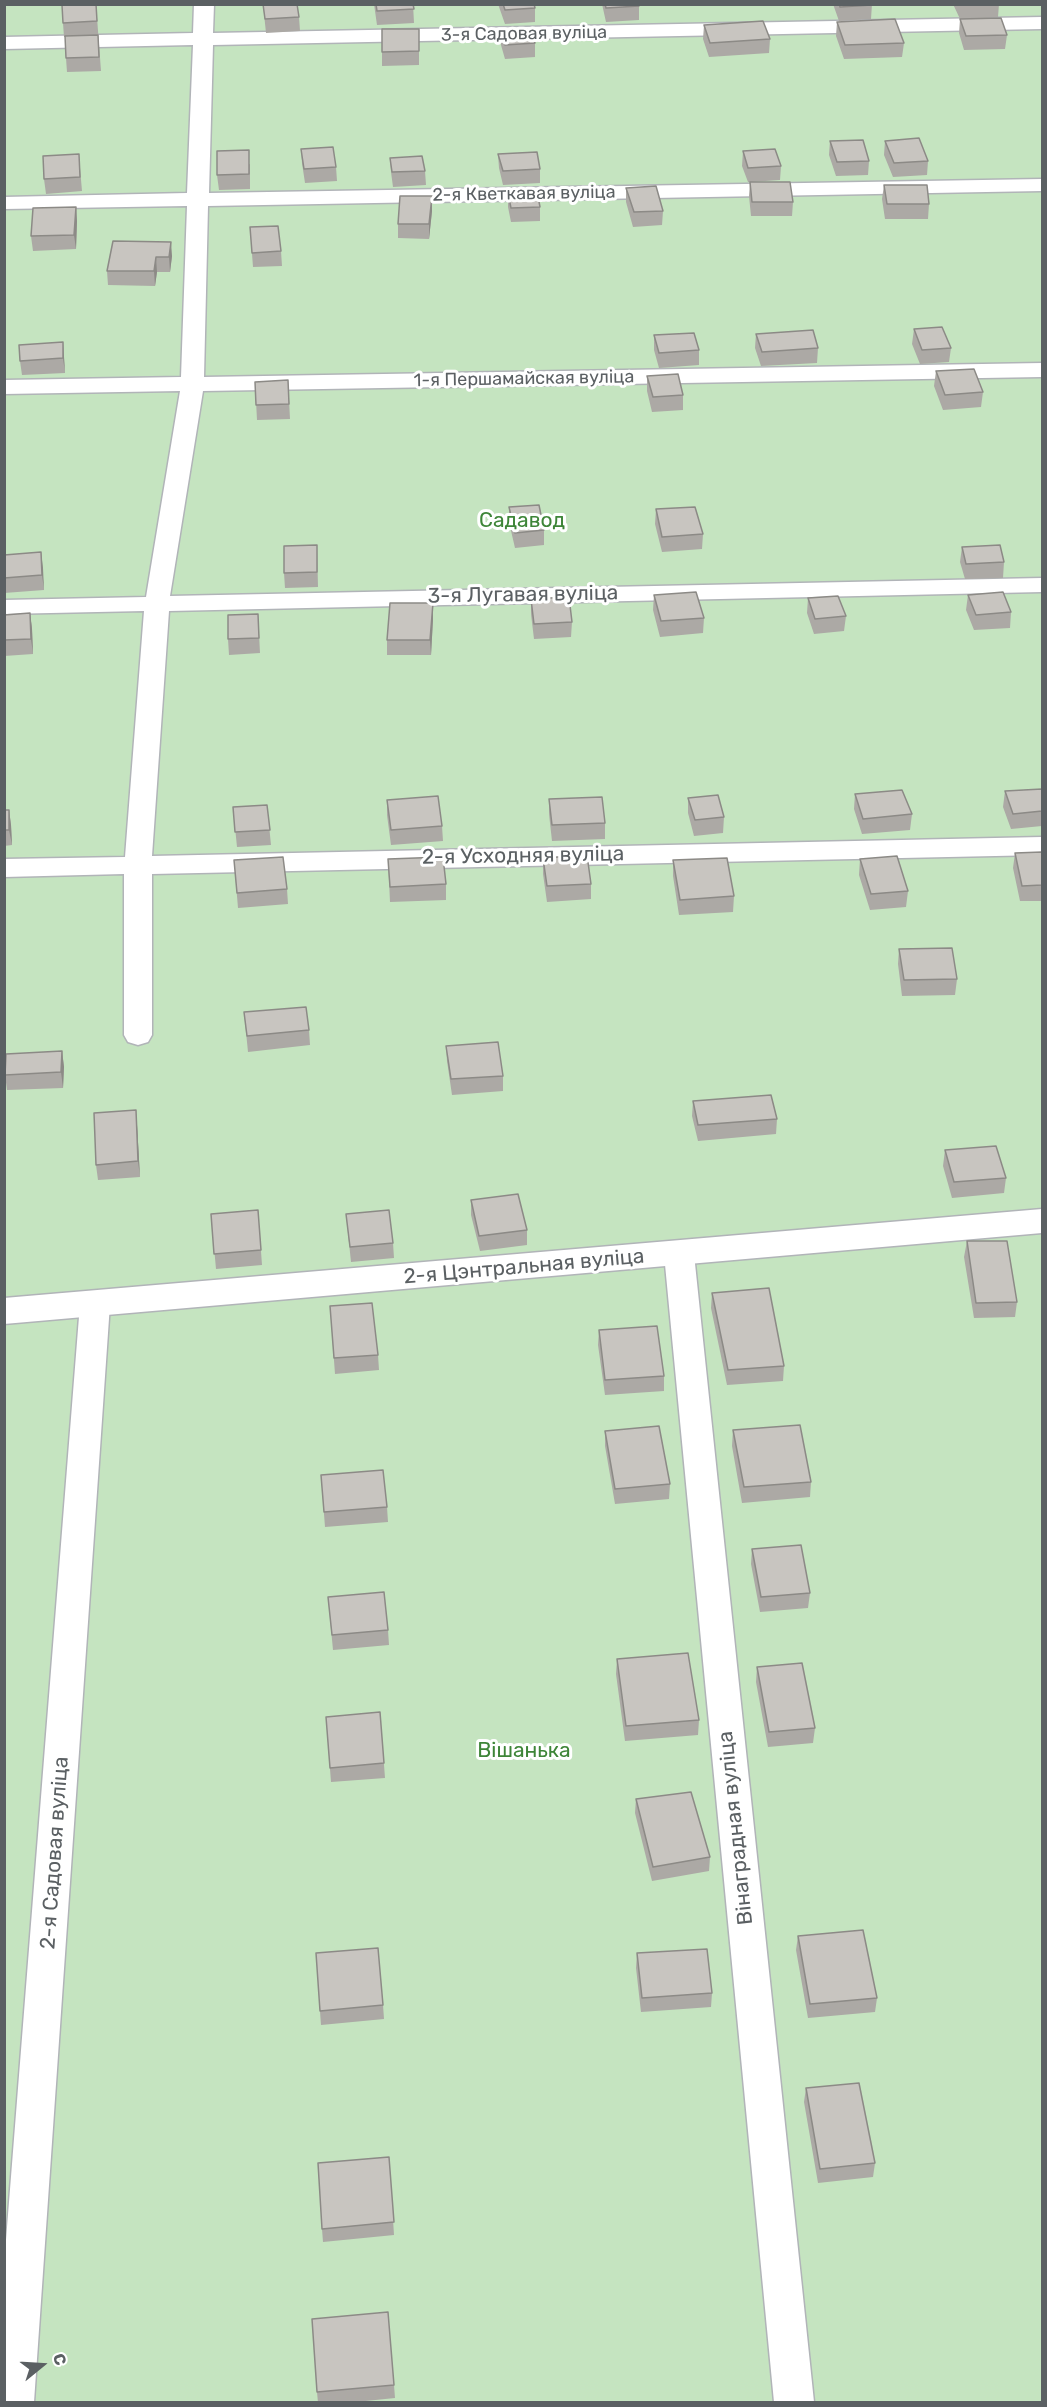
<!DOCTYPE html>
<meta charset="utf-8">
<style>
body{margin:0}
#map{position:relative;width:1047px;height:2407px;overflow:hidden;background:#edeae3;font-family:Rubik,sans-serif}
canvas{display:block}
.frame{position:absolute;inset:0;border:6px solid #5b6063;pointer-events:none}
.north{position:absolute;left:12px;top:2335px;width:60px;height:60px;-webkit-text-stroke:4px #fff;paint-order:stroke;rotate:72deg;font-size:16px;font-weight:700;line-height:24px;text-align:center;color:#5b6063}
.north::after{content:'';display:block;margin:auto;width:21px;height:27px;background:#5b6063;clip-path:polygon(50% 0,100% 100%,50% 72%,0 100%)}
</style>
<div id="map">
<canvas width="1047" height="2407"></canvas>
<div class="frame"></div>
<div class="north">С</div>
</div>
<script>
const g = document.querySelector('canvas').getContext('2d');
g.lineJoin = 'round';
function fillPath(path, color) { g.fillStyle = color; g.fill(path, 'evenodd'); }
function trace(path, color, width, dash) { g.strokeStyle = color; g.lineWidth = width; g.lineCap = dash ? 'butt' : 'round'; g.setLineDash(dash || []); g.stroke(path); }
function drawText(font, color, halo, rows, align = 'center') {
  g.font = font + ' Rubik,sans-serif'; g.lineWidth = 6; g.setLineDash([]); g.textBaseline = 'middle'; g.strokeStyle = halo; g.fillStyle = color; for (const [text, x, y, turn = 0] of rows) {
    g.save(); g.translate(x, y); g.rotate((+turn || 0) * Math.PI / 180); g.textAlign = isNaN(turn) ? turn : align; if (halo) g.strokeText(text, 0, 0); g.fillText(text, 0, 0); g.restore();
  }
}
const green = new Path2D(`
 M5,5H1042V2402H5Z`);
const lane = new Path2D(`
 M194,4H214L213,33L1042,17V29L213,45L209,193L1042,179V191L208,206L204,377L1042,363V377L203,391L170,596L1042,578V592L169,611L152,856L1042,837V855L152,874V1035L148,1042L138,1045L128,1042L124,1035V874L4,877V859L125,857L144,611L4,614V600L146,597L180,391L4,394V380L181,377L187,206L4,209V197L187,193L193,45L4,49V37L193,33Z
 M679,1243L690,1246L694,1254L814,2402H774L664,1254L668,1246Z
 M95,1293L106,1296L110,1304L34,2402H4V2265L80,1304L84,1296Z`);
const street = new Path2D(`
 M1042,1209V1233L4,1324V1298Z`);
const wall = new Path2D(`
 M96,4L101,71L67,72L66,58L65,37H64L63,23Z
 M263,4L299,17L300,31L266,33Z
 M374,4H413L414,23L377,25Z
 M498,4H534L535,8V22L505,24Z
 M602,4H639V20L606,22Z
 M833,4H872L871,19L839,21Z
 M953,4H999L998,17L973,19L1007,35L1005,49L964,50L959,33L960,19Z
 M837,22L904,43L902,57L844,59L836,36Z
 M704,25L770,39L769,53L709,57L703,39Z
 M382,29H419V65L382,66Z
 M501,31L535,43V57L505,59L501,45Z
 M830,141L869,161L868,175L836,176L829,155Z
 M885,141L928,161L927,175L893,177L884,155Z
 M301,149L336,167L337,181L305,183L302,163Z
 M743,151L781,166L780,180L751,182L793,202L792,216H751L749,196L750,182H748L742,166Z
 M498,154L540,169V183L503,185L499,168Z
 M390,158L425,171L426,185L393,187L391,172Z
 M250,164V189L219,190L217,175Z
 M80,168L82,191L46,194L44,179Z
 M884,185L929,204L928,219H885L882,199Z
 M626,188L663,211L662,225L633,227L626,202Z
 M508,193L540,207V221L511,222L508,207Z
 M76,207L77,221L76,249L33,251L31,236Z
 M432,211L429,239L398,238V224Z
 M250,227L281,251L282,266L253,267Z
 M113,241L172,256L170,272H157L155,286L108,285L107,271Z
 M914,329L951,348L949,362L920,364L912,344Z
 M756,334L818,348L817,363L761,366L755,348Z
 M654,335L699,350V365L659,368L654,350Z
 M63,342L65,373L22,375L20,361Z
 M936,371L983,392L981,407L943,410L934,386Z
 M647,376L683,395V410L652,412L647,391Z
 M288,380L290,419L257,420L255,382Z
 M509,507L544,530V545L515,548L509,522Z
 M656,509L703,534L702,549L662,552L655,524Z
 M317,545L318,587L285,588L284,573Z
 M962,547L1004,562L1003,578L965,579L960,562Z
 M41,552L44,590L4,593V555Z
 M654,595L704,618L703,633L660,637L653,610Z
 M968,595L1011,612L1010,628L974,630L966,610Z
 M808,598L846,616L844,631L814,634L807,613Z
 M531,599L572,622L571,637L534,639L531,614Z
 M433,603V619L431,655H387V640Z
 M30,613L32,629L33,654L4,656V615Z
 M258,614L260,653L229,655L228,639Z
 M1042,789V826L1011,829L1003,807L1005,791Z
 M855,794L912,814L910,830L862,834L854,809Z
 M688,798L724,817L723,833L694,836L688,813Z
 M549,799L605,823V839L552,841L549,814Z
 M387,800L442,826L443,841L391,845L387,815Z
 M267,805L271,845L237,847L233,807Z
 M4,810H9L11,825L12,845L4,846Z
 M1042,852V901H1020L1013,868L1015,853Z
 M543,858L591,884V899L547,902L543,874Z
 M388,859L446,884V900L390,902Z
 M860,859L908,891L906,907L870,910L859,875Z
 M234,860L287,889L288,904L238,908Z
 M673,860L734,896L733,912L679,915L673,876Z
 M899,949L957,979L955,995L902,996L898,964Z
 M244,1012L309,1030L310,1045L248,1052Z
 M446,1046L503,1076V1091L452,1095L447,1061Z
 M62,1051L64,1067L63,1088L7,1090L5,1075Z
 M693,1101L777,1119L776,1134L698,1141L692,1116Z
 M137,1125L140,1177L98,1180L96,1165Z
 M945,1150L1006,1178L1004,1193L952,1198L943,1166Z
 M471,1200L527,1230V1245L480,1251L471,1215Z
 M258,1210L262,1265L216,1269L211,1214Z
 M346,1214L393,1243L394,1258L351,1262Z
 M967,1241L1017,1302L1015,1317L974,1318L964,1257Z
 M712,1293L784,1366L783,1381L727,1385L711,1308Z
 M330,1306L378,1355L379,1370L335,1374Z
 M599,1330L664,1376V1391L605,1395L598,1345Z
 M733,1430L811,1482L810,1497L742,1503L732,1446Z
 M605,1431L670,1484L669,1499L615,1504L605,1446Z
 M321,1475L387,1507L388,1522L325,1527Z
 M752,1549L810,1593L808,1608L760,1612L751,1564Z
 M328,1597L388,1630L389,1645L333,1650Z
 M617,1659L699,1720L698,1735L625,1741L616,1674Z
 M757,1667L815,1728L813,1743L768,1747L756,1682Z
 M380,1712L385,1778L331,1782L326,1717Z
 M636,1799L710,1857L709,1871L652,1881L635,1813Z
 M798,1936L877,1998L875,2012L808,2018L796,1950Z
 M637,1953L712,1993L711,2007L641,2012L636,1968Z
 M383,2005L384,2019L321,2025L320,2011Z
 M806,2088L875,2163L873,2177L818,2183L804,2102Z
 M389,2157L394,2235L323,2242L322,2229Z
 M394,2385L395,2398L346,2403H318L317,2392Z`);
const shadedWall = new Path2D(`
 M432,196V211L429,239V224Z
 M76,207L77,221L76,249L74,235Z
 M171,242L172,256L170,272L169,257Z
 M156,257L157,272L155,286L154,271Z
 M63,342L64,357L65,373L63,358Z
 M41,552L43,568L44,590L42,575Z
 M433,603V619L431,655L430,640Z
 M30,613L32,629L33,654L31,639Z
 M9,810L11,825L12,845L9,830Z
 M62,1051L64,1067L63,1088L61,1072Z
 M136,1110L137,1125L140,1177L138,1161Z`);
const building = new Path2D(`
 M96,4L97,21L63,23L62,5Z
 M263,4H297L299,17L265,19Z
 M376,4H413L414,9L377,11Z
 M503,4H534L535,8L505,10Z
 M605,4H639V6L606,8Z
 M839,4H872V5L840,7Z
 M1001,18L1007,35L966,36L960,19Z
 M895,19L904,43L845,45L837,22Z
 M763,21L770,39L710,43L704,25Z
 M382,29H419V51L382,52Z
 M530,29L535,43L505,45L501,31Z
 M98,35L99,57L66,58L65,36Z
 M919,138L928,161L894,163L885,141Z
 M863,140L869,161L837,162L830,141Z
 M333,147L336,167L304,169L301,149Z
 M775,149L781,166L748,168L743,151Z
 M249,150V174L217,175V151Z
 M537,152L540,169L503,171L498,154Z
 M79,154L80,177L44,179L43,156Z
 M422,156L425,171L392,172L390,158Z
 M750,182H790L793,202H752Z
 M884,185H927L929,204H887Z
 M656,186L663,211L634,212L626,188Z
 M537,191L540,207L511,208L508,193Z
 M400,196H432L429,224H398Z
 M76,207L74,235L31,236L33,208Z
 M278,226L281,251L252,253L250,227Z
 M113,241L171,242L169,257H156L154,271H107Z
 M942,327L951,348L922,350L914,329Z
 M813,330L818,348L762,352L756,334Z
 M694,333L699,350L659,353L654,335Z
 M63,342V358L20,361L19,345Z
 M974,369L983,392L945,395L936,371Z
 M678,374L683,395L653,397L647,376Z
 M288,380L289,404L256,405L255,382Z
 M539,505L544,530L515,533L509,507Z
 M695,507L703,534L662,537L656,509Z
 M317,545V572L284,573V546Z
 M1000,545L1004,562L966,564L962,547Z
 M41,552L42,575L4,578V555Z
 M696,592L704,618L661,621L654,595Z
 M1003,592L1011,612L976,615L968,595Z
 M838,596L846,616L815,619L808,598Z
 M569,597L572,622L534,624L531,599Z
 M390,603H433L430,640H387Z
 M30,613L31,639L4,640V615Z
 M258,614L259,638L228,639V615Z
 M1042,789V811L1013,814L1005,791Z
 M902,790L912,814L863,819L855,794Z
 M718,795L724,817L695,820L688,798Z
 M438,796L442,826L391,830L387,800Z
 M602,797L605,823L552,825L549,799Z
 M267,805L270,830L235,832L233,807Z
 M4,810H9V830H4Z
 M1042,852V885L1022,886L1015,853Z
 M587,855L591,884L547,886L543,858Z
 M897,856L908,891L871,894L860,859Z
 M283,857L287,889L237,893L234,860Z
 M443,857L446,884L390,887L388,859Z
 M727,858L734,896L680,900L673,860Z
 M952,948L957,979L904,980L899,949Z
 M306,1007L309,1030L247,1036L244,1012Z
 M498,1042L503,1076L451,1079L446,1046Z
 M62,1051L61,1072L5,1075L6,1054Z
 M771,1095L777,1119L698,1125L693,1101Z
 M136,1110L138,1161L96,1165L94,1113Z
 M996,1146L1006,1178L954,1182L945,1150Z
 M518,1194L527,1230L479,1236L471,1200Z
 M258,1210L261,1250L214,1254L211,1214Z
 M389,1210L393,1243L350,1247L346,1214Z
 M967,1241H1007L1017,1302L976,1303Z
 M769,1288L784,1366L728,1370L712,1293Z
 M372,1303L378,1355L334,1358L330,1306Z
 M657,1326L664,1376L605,1380L599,1330Z
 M800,1425L811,1482L744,1487L733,1430Z
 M659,1426L670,1484L615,1489L605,1431Z
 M383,1470L387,1507L324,1512L321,1475Z
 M801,1545L810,1593L761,1597L752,1549Z
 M384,1592L388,1630L332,1635L328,1597Z
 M688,1653L699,1720L626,1726L617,1659Z
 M802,1663L815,1728L769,1732L757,1667Z
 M380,1712L384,1763L330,1768L326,1717Z
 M691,1792L710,1857L653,1867L636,1799Z
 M863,1930L877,1998L810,2004L798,1936Z
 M378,1948L383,2005L320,2011L316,1953Z
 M707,1949L712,1993L642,1998L637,1953Z
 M859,2083L875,2163L820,2169L806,2088Z
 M389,2157L394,2222L322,2229L318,2163Z
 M388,2312L394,2385L317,2392L312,2319Z`);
const farStreetnames = [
 ["3-я Садовая вуліца",524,34,-1],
 ["2-я Кветкавая вуліца",524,194,-1],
 ["1-я Першамайская вуліца",524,379,-1]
];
const parkNames = [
 ["Садавод",522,521],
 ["Вішанька",524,1751]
];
const streetNames = [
 ["3-я Лугавая вуліца",523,595,-1],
 ["2-я Усходняя вуліца",523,856,-1],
 ["2-я Цэнтральная вуліца",524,1267,-5],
 ["Вінаградная вуліца",736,1828,-96],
 ["2-я Садовая вуліца",55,1853,-86]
];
fillPath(green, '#c5e4c0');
trace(lane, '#b1b4b8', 3);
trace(street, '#b1b4b8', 3);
fillPath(lane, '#fff');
fillPath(street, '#fff');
fillPath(wall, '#aca9a5');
fillPath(shadedWall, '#8c8a86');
fillPath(building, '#c8c5c0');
trace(building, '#8c8a86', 1.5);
drawText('18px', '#5b6063', '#fff', farStreetnames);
drawText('21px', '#3e8538', '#fff', parkNames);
drawText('21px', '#5b6063', '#fff', streetNames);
</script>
